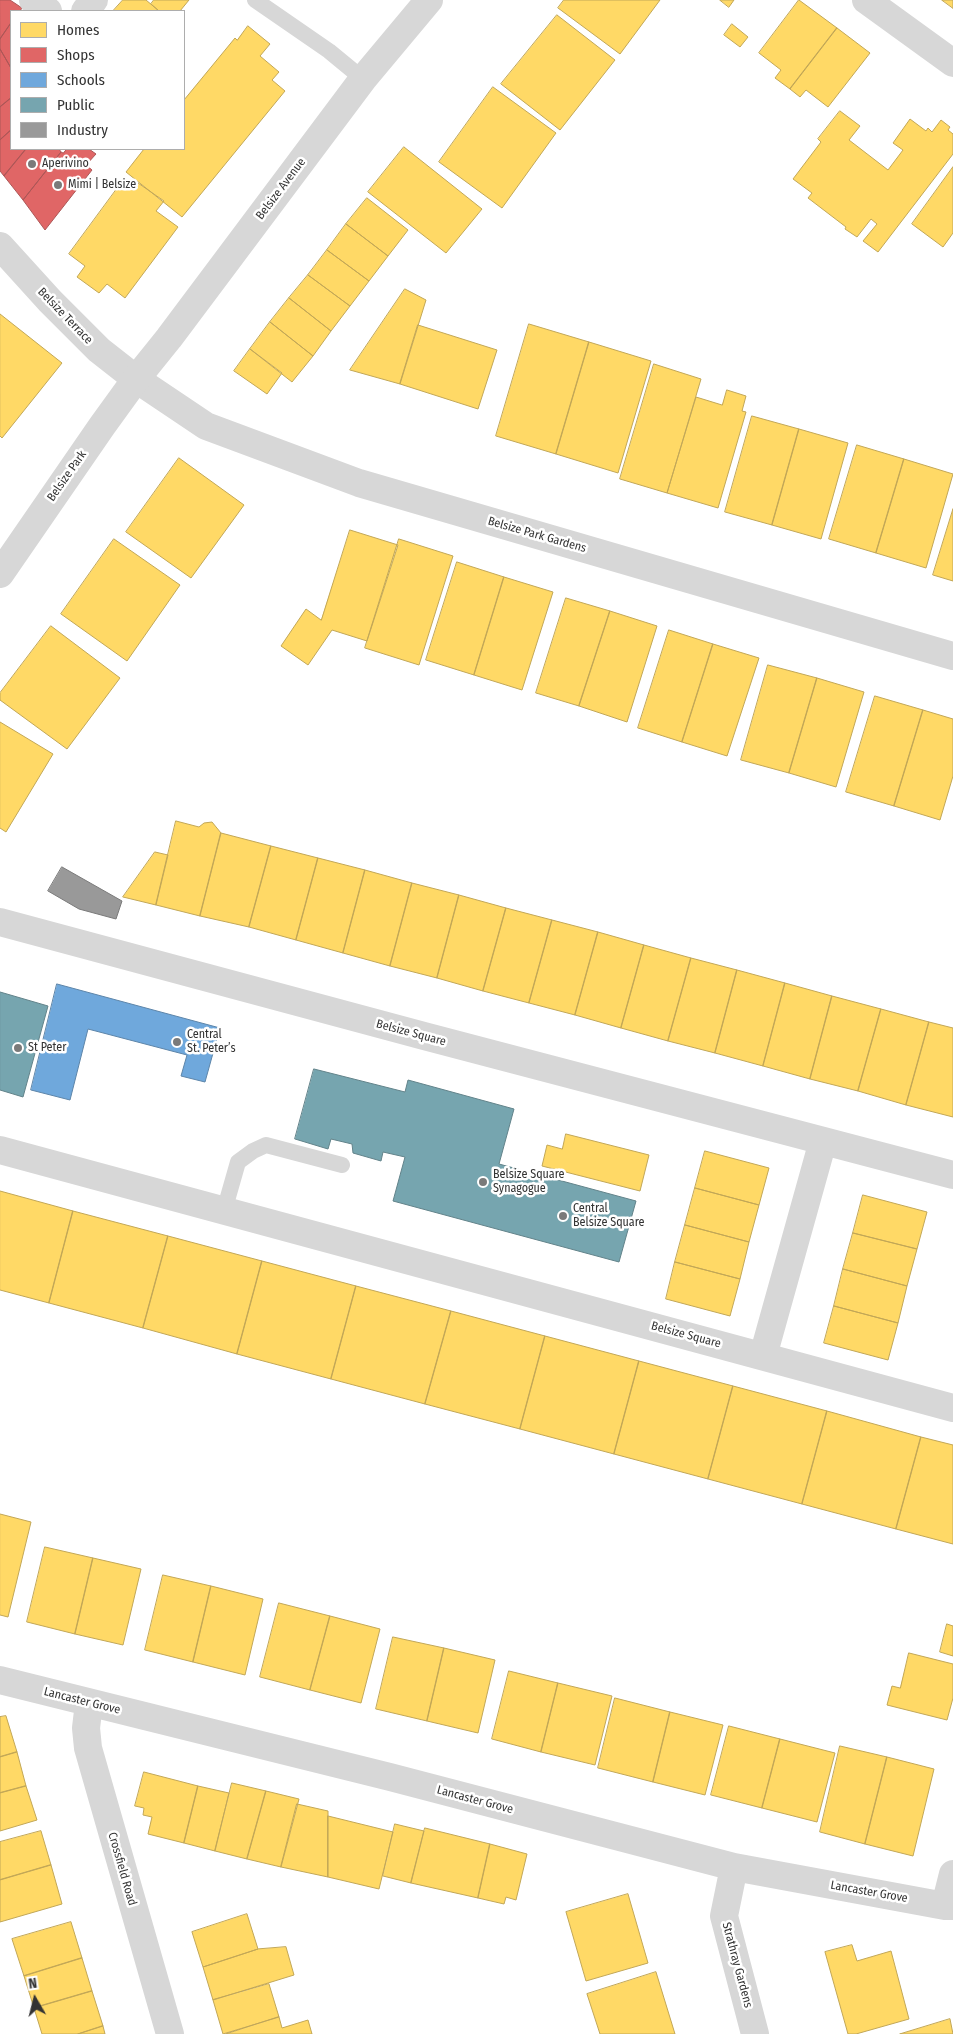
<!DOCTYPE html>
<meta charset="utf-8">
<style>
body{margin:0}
#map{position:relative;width:953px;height:2034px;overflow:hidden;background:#fff;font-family:"Fira Sans Condensed",sans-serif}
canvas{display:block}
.legend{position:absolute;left:10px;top:10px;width:175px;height:140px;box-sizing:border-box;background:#fff;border:1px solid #adadad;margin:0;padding:6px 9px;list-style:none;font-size:15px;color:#333}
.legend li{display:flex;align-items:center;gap:10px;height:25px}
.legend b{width:25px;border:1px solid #adadad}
.north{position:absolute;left:10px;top:1974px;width:50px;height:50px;-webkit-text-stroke:4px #fff;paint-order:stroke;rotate:352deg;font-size:14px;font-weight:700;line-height:20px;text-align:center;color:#333}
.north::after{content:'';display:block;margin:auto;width:18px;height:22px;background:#333;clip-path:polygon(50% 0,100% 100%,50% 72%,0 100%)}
</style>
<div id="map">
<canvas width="953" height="2034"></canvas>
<ul class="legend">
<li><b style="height:14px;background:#ffd966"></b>Homes</li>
<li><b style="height:14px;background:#e06666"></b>Shops</li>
<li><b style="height:14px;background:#6fa8dc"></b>Schools</li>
<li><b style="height:14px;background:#76a5af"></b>Public</li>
<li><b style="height:14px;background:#999"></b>Industry</li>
</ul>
<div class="north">N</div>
</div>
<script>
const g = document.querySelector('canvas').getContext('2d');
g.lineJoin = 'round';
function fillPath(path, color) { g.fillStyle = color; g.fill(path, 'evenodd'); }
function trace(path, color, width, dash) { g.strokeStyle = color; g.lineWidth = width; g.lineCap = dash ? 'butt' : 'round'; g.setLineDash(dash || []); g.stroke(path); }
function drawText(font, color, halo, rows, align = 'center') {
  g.font = font + ' "Fira Sans Condensed",sans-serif'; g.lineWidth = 5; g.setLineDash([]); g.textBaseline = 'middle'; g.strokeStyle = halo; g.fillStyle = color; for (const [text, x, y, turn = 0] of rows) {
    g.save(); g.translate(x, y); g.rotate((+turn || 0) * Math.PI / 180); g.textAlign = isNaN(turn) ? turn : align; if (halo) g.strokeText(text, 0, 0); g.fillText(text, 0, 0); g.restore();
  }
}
const homes = new Path2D(`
 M123,0H146L159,11H113Z
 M154,0H189L180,11H159L151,4Z
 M564,0H660L620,54L558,8Z
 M720,0H734L729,7Z
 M799,0L837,28L790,89L775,78L781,70L759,53Z
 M942,0H953V8Z
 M557,15L615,60L560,130L501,84Z
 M732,24L748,37L740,47L724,35Z
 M248,26L270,44L260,56L279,72L272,80L285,91L182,217L126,172L144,149H184V100L235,38L237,40Z
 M837,28L870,53L828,107L806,90L800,97L790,89Z
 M493,87L556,133L502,208L439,162Z
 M840,111L860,126L849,140L888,170L903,150L893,143L910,119L926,131L928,128L932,132L941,120L950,127L948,130L953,134V154L878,252L863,241L877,224L871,219L857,237L845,229L846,227L808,198L812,193L793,179L821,142L818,139Z
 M404,147L482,209L446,253L368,192Z
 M953,167V233L943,247L912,224Z
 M122,182L133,190L138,183L164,201L156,211L178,227L125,298L107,284L99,293L77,277L85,266L69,254Z
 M367,198L408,230L388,256L346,224Z
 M346,224L388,256L369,281L327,250Z
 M327,250L369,281L350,306L308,275Z
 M308,275L350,306L331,331L289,298Z
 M405,289L426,300L400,384L350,370Z
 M289,298L331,331L313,356L270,322Z
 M0,314L62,363L2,438L0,436Z
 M270,322L313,356L292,382L250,349Z
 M529,324L589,342L556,454L496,436Z
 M418,325L497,350L478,409L400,384Z
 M589,342L651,361L618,473L556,454Z
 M250,349L282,373L267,394L234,371Z
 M654,364L701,379L667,493L620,479Z
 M727,390L746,396L742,411L746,412L718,508L667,493L696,397L722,405Z
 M752,416L799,429L772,525L725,512Z
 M799,429L848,443L821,539L772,525Z
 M857,445L904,459L876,553L829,539Z
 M179,458L244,505L191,578L126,532Z
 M904,459L953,474L926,568L876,553Z
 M953,509V581L933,575Z
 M350,530L398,545L367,641L332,630L308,665L281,646L306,609L321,620Z
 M114,539L180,585L127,661L61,614Z
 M399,539L453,556L419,665L365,648Z
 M457,562L504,577L474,675L426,660Z
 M504,577L553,592L522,690L474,675Z
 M566,598L610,611L579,706L536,693Z
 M610,611L657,626L627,722L579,706Z
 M51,626L120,678L67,749L0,700V693Z
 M669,630L713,644L682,742L638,728Z
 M713,644L759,658L727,756L682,742Z
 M768,665L817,678L789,773L741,760Z
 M817,678L864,692L836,787L789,773Z
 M875,696L923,710L894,806L846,792Z
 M923,710L953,719V776L940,820L894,806Z
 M0,722L53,754L6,832L0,828Z
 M176,821L199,827L204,823L212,822L221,833L200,916L156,905Z
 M221,833L271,846L249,927L200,916Z
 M271,846L318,858L296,940L249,927Z
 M155,852L168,855L156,905L123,897Z
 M318,858L365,870L343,953L296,940Z
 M365,870L412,883L390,966L343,953Z
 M412,883L459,895L437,978L390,966Z
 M459,895L506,908L483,991L437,978Z
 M506,908L552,920L529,1003L483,991Z
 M552,920L598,932L575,1015L529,1003Z
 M598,932L644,945L621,1028L575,1015Z
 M644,945L691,958L668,1041L621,1028Z
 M691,958L737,970L715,1053L668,1041Z
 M737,970L785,983L763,1066L715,1053Z
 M785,983L832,996L810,1079L763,1066Z
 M832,996L881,1009L858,1091L810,1079Z
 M881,1009L929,1022L906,1105L858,1091Z
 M929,1022L953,1028V1117L906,1105Z
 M566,1134L649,1155L640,1191L542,1166L547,1145L562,1149Z
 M705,1151L769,1168L759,1205L695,1188Z
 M695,1188L759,1205L749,1242L685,1225Z
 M0,1191L73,1211L49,1303L0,1290Z
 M863,1195L927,1212L917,1249L853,1233Z
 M73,1211L168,1236L143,1328L49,1303Z
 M685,1225L749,1242L740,1279L675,1262Z
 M853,1233L917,1249L907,1286L843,1269Z
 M168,1236L262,1261L237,1354L143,1328Z
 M262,1261L356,1286L331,1379L237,1354Z
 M675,1262L740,1279L730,1316L666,1299Z
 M843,1269L907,1286L898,1323L834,1306Z
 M356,1286L451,1311L425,1404L331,1379Z
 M834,1306L898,1323L888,1360L824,1343Z
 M451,1311L545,1336L520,1429L425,1404Z
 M545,1336L639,1361L614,1454L520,1429Z
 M639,1361L733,1386L708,1479L614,1454Z
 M733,1386L827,1411L802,1504L708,1479Z
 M827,1411L921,1437L896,1529L802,1504Z
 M921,1437L953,1445V1544L896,1529Z
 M0,1514L31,1522L8,1617L0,1615Z
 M45,1547L93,1558L75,1634L27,1622Z
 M93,1558L141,1569L123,1645L75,1634Z
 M163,1575L211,1586L193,1662L145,1650Z
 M211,1586L263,1599L245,1675L193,1662Z
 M279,1603L330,1616L310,1690L260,1677Z
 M330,1616L380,1629L361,1703L310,1690Z
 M947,1624L953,1626V1656L940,1652Z
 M393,1637L444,1648L427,1721L376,1709Z
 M444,1648L495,1660L478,1733L427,1721Z
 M909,1653L953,1664V1698L947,1720L887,1705L892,1686L900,1688Z
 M509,1671L558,1683L541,1752L492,1739Z
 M558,1683L612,1696L595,1765L541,1752Z
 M615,1698L670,1712L653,1782L598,1768Z
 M670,1712L723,1725L705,1795L653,1782Z
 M6,1716L17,1752L0,1757V1717Z
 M729,1726L780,1739L762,1808L711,1795Z
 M780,1739L835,1753L817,1822L762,1808Z
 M840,1746L887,1757L865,1844L820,1832Z
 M17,1752L26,1786L0,1793V1757Z
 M887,1757L934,1769L913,1856L865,1844Z
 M144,1772L198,1786L184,1843L148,1834L152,1817L143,1815L144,1808L135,1806Z
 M232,1783L266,1791L247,1859L215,1851Z
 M26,1786L37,1820L0,1831V1793Z
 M198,1786L229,1793L215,1851L184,1843Z
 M266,1791L299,1799L281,1867L247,1859Z
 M297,1804L328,1811V1877L281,1867Z
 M328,1816L393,1832L379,1889L328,1877Z
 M395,1824L424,1831L411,1883L383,1876Z
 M425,1828L490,1844L478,1898L411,1883Z
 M41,1831L51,1865L0,1880V1842Z
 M490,1844L527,1854L516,1900L506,1897L504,1904L478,1898Z
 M51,1865L62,1904L0,1922V1880Z
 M628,1894L648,1963L586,1981L566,1912Z
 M247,1914L258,1949L203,1967L192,1932Z
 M71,1922L82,1958L24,1976L12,1939Z
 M852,1945L857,1961L891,1951L909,2019L856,2034H848L825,1952Z
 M286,1947L294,1975L213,2000L203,1967L258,1949Z
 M82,1958L92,1991L34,2008L24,1976Z
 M656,1972L675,2034H600L587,1994Z
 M269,1984L279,2017L223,2034L213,2000Z
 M92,1991L103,2026L78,2034H42L34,2008Z
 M279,2017L282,2028L308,2020L312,2034H226Z
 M950,2019L953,2034H900Z
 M103,2026L105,2034H78Z`);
const shops = new Path2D(`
 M0,0H10L22,8L20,11H11V23L0,39Z
 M11,23V68L0,49V39Z
 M0,49L11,68V98L0,107Z
 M11,98V130L0,140V107Z
 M11,130V149H26L4,176L0,171V140Z
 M26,149H59L61,152L23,200L4,176Z
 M67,149H89L96,154L86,165L92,170L45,230L23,200L61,152L63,153Z`);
const schools = new Path2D(`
 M57,984L220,1028L205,1082L181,1076L187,1055L88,1029L70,1100L31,1090Z`);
const public = new Path2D(`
 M0,992L48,1006L23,1097L0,1090Z
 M314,1069L405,1092L408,1080L514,1109L499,1164L636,1201L619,1262L393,1201L405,1157L383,1152L381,1161L353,1153L352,1144L331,1139L328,1149L295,1139Z`);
const industry = new Path2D(`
 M62,867L122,901L116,919L79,909L48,891Z`);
const service = new Path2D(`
 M255,0L329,51L363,79
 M224,1211L238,1162L253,1151L266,1145L342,1165`);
const minor = new Path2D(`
 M33,0L48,11
 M866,0L953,63
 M85,11L94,0
 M0,246L50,301L99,350L136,379L206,426L359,483L953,656
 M0,922L424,1036L953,1175
 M0,1150L953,1408
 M763,1356L823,1141
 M0,1680L390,1777L734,1867L945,1906H953
 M89,1703L86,1728L88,1748L170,2034
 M734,1867L724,1916L755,2034
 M945,1906L953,1874`);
const tertiary = new Path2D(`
 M0,574L102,426L136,379L169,338L363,79L429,0`);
const markers = [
 [32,164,5,"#7a7a7a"],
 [58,185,5,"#7a7a7a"],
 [177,1042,5,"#7a7a7a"],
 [18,1048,5,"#7a7a7a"],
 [483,1182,5,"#7a7a7a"],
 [563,1216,5,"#7a7a7a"]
];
const poiNames = [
 ["Aperivino",42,164],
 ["Mimi | Belsize",68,185],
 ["Central",187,1035],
 ["St. Peter’s",187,1049],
 ["St Peter",28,1048],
 ["Belsize Square",493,1175],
 ["Synagogue",493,1189],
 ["Central",573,1209],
 ["Belsize Square",573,1223]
];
const streetNames = [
 ["Belsize Avenue",281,189,-53],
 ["Belsize Terrace",65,316,46],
 ["Belsize Park",67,476,-55],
 ["Belsize Park Gardens",537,535,16],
 ["Belsize Square",411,1033,15],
 ["Belsize Square",686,1335,15],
 ["Lancaster Grove",82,1701,14],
 ["Lancaster Grove",475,1800,15],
 ["Crossfield Road",122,1869,74],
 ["Lancaster Grove",869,1892,10],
 ["Strathray Gardens",737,1965,75]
];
fillPath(homes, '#ffd966');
trace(homes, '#c2a757', 1);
fillPath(shops, '#e06666');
trace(shops, '#ac5757', 1);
fillPath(schools, '#6fa8dc');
trace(schools, '#5d85a9', 1);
fillPath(public, '#76a5af');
trace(public, '#62838a', 1);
fillPath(industry, '#999');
trace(industry, '#7a7a7a', 1);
trace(service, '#d7d7d7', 16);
trace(minor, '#d7d7d7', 28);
trace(tertiary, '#d7d7d7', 28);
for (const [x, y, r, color] of markers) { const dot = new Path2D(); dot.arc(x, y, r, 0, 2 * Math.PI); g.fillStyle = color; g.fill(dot); trace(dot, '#fff', 2); }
drawText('12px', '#333', '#fff', poiNames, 'left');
drawText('12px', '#333', '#fff', streetNames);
</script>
